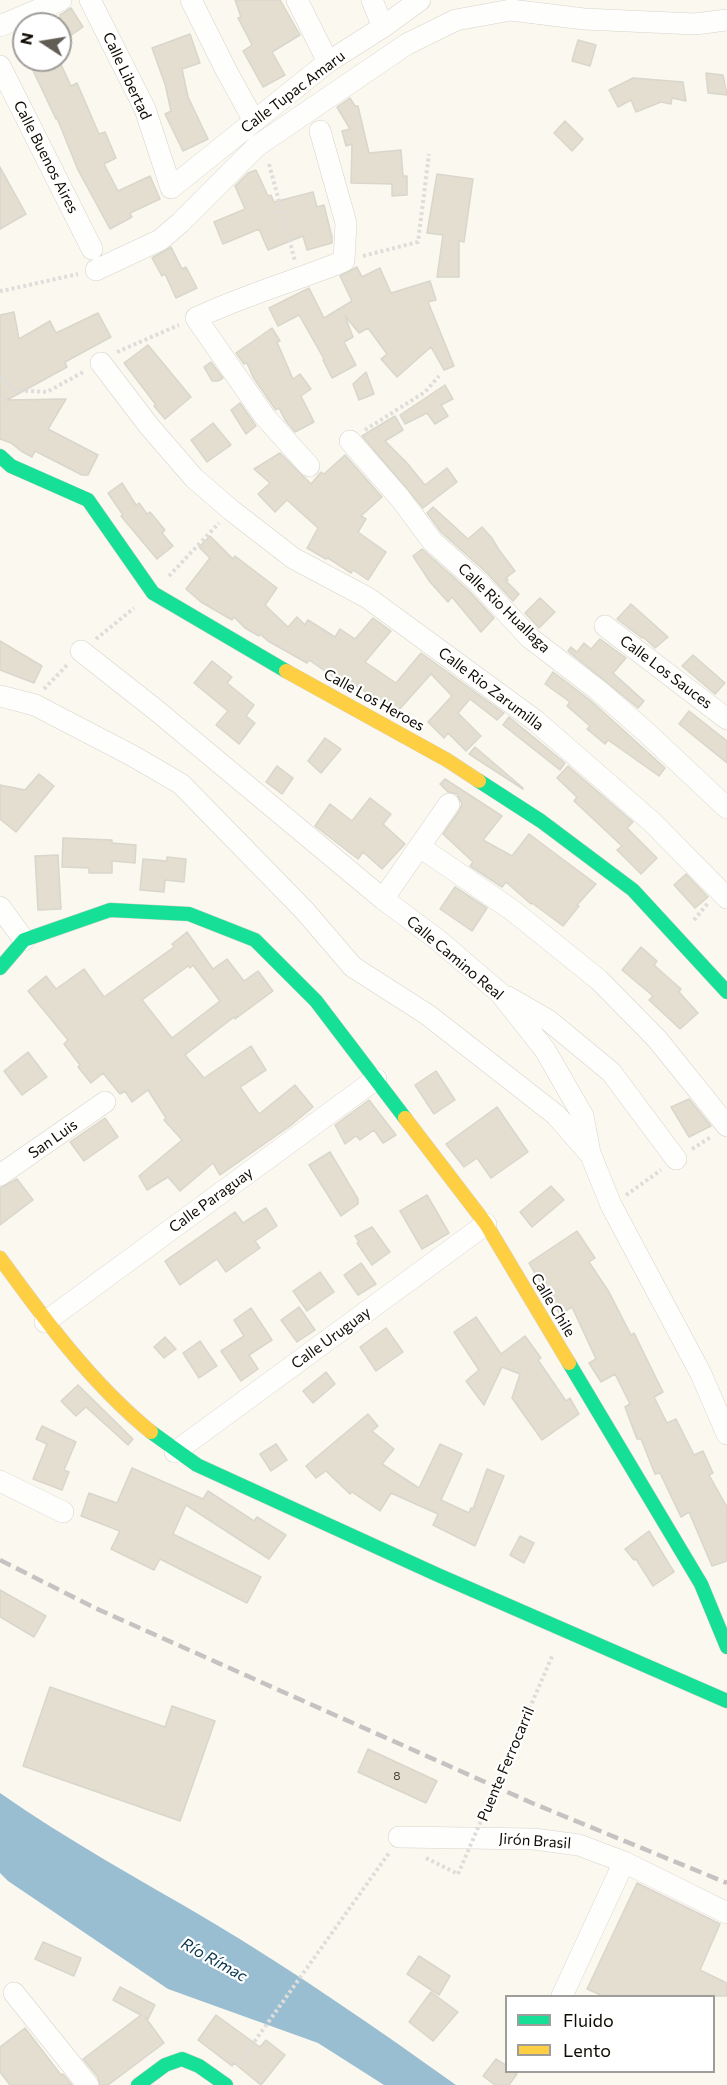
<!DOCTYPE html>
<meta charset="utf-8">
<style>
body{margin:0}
#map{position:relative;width:727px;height:2085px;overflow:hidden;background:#fbf8f0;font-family:Commissioner,sans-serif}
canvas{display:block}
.legend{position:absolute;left:505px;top:1995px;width:210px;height:78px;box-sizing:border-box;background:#fff;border:2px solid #9f9d9a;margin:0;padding:8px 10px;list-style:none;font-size:18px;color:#100b03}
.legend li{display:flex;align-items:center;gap:12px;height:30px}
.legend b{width:30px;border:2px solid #9f9d9a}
.north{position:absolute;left:12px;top:12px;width:60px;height:60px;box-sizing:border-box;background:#fff;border:2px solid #9f9d9a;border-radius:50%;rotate:282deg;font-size:16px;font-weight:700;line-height:24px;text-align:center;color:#100b03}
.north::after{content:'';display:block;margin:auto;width:21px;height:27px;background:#625e56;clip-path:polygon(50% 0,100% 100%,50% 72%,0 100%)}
</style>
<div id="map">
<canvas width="727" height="2085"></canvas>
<ul class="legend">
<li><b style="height:8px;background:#16e098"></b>Fluido</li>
<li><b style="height:8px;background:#ffcf43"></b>Lento</li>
</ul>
<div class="north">N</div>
</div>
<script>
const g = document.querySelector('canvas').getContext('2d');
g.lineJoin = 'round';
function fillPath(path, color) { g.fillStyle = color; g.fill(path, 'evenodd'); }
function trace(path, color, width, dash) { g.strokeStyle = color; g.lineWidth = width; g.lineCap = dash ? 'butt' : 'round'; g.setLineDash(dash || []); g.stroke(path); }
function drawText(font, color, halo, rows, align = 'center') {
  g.font = font + ' Commissioner,sans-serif'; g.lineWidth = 4.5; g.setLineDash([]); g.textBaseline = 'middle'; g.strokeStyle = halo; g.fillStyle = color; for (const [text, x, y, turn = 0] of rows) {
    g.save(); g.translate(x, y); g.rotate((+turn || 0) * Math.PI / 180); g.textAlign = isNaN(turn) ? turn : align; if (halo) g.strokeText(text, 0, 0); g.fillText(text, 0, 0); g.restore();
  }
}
const water = new Path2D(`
 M0,1793C67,1840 139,1879 210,1921C294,1971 376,2028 456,2085H384L318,2043L168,1989L8,1881L0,1873Z`);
const building = new Path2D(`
 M235,0H280L300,35L272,52L285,75L263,87L243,51L252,45L238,18L241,17Z
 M71,8L83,27L60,43V15Z
 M190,34L200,63L182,69L188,97L208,139L183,151L165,114L171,111L165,84L152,48Z
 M578,40L596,45L590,66L572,61Z
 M28,60H59L71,86L77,83L99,134L105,132L116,158L104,164L118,191L150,176L160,199L130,213L132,217L110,229L78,170L57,118L56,119Z
 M706,73L723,75L727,95L708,93Z
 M633,78L683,82L686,101L672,98L671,104L661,102L636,112L631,100L618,107L609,90Z
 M350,98L355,106H358L369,153L401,150L403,176H407V195L392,196V184L351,183L352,144L346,146L342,131L350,129L337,107Z
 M565,121L583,139L572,151L554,133Z
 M0,167L26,214L0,229Z
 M256,170L268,196L271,195L274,202L313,192L317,207L324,205L332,237V243L307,250L303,236L268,250L259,229L223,244L214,222L245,209L235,186L248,173Z
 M437,174L473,179L464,242L459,241V277H437L443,235L427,233Z
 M171,247L182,269L186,267L197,288L176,298L165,274L162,276L152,258Z
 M357,267L362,277L380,268L391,293L430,281L436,300L428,302L454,366L444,370L431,347L397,377L381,359L387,354L368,328L359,333L345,316L353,337L344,342L356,365L332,378L323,360L324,359L299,315L278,326L269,308L309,288L324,318L352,301L340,276Z
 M14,312L19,339L50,321L56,333L98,313L111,337L65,362L67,367L7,400L66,399L48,429L98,455L88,475H82L35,451L32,457L21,451L11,443L0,439V315Z
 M272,328L280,341L277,342L293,379L300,374L311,389L301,396L314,422L295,432L285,420L279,408L276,410L275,409L253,377L247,363L244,364L236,353Z
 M148,345L191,397L165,419L154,406L156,405L124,363Z
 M211,362L223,378L218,381H212L204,367Z
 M366,372L374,394L359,400L353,384Z
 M445,385L453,399L441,405L448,416L435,424L427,413L405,424L400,415Z
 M240,403L256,426L246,434L231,410Z
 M395,416L403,430L385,441L407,463L425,485L447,468L457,482L423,508L362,436Z
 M213,423L231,445L207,462L191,440Z
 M280,453L311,484L321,472L324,474L345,455L382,497L361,516L366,519L358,532L386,552L368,580L353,570L351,573L328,558L326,559L307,548L318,528L287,500L275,512L258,494L270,483L254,469Z
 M122,483L136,505L139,503L147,514L150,512L165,530L162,533L173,546L157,559L121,516L123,515L108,493Z
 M433,507L468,539L482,527L492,538L499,550L515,571L506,578L508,580L506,581L519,594L513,601L486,572L441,532L427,513Z
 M210,536L233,559L235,556L277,588L265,605L288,627L297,617L305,625L308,620L335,637L340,629L355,639L373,618L391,631L365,662L396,683L421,653L504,713L497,720L470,699L458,713L481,736L466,751L448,733L444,738L428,722L452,696L431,674L397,712L372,694L371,696L342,676L338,680L309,660L307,663L268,641L260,634L259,636L245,628L234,617L232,620L201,602L186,589L210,558L199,547Z
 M422,549L469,591L494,618L481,632L452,597L448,602L430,582L413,556Z
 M540,598L555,612L539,628L525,613Z
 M631,604L668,637L655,648L643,637L642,638L617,619Z
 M600,639L626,658L613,673L644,701L638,708L568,651L571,647L577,652L584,643L591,649Z
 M0,641L42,666L34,683L0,670Z
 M693,655L725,683L715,694L682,666Z
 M212,661L232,677L227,683L254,705L246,716L255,723L239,744L216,725L228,711L194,683Z
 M553,672L590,700L665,768L659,776L608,740L605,744L587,729L590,726L567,706L570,702L545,684Z
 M689,711L727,741V763L679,724Z
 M509,717L565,763L560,770L503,725Z
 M325,738L341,749L321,773L308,761Z
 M475,747L523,788V789L469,754Z
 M277,766L293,778L282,794L266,782Z
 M568,766L633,822L627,828L657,858L641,874L617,850L622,846L574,801L577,797L557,778Z
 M39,774L54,786L16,832L0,819V785L25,790Z
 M445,779L502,816L483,840L512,856L529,834L596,884L577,905L579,906L563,926L532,903L531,904L506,882L502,887L470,866L473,862L443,834L459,811L462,804L457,794L448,792L440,784Z
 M370,798L391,814L383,824L405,844L382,869L363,852L358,859L315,826L330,804L352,821Z
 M63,838L112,840V843L136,845L135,863L112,861V873H89V868L62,867Z
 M58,855L61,909L38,910L35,856Z
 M167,857L186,859L184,882L165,880L164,892L140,890L143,859L167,861Z
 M686,874L708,897L695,908L674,885Z
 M455,887L487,908L472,931L440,909Z
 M187,932L213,969L227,959L244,981L258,971L273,991L235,1019L234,1017L185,1055L204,1078L251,1046L266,1070L240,1087L259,1114L295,1085L313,1107L290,1126L220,1175L213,1163L180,1191L168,1177L147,1190L139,1176L182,1140L164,1120L166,1118L148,1090L132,1102L125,1091L120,1094L103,1073L91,1083L78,1067L80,1065L64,1044L68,1040L28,991L46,976L56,989L84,969L104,997L174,947L172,944ZM193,965L220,1001L172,1038L142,1000L188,966L190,968Z
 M641,947L657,961L654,965L681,989L679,992L698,1013L680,1029L649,1000L653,996L622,970Z
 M28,1052L47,1077L22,1095L4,1071Z
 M436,1071L455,1100L434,1114L415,1085Z
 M689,1099L711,1126L689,1137L671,1107Z
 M369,1100L396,1135L383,1143L374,1130L360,1140L356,1136L345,1144L335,1125Z
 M497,1107L528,1152L491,1178L477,1158L464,1167L446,1144Z
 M105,1118L118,1137L84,1161L70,1142Z
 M330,1152L358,1199V1204L341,1216L309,1165Z
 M17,1179L33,1200L0,1225V1188Z
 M551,1186L564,1200L532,1227L520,1212Z
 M427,1195L449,1233L422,1249L400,1211Z
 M266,1208L277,1226L255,1241L260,1248L226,1272L217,1259L180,1285L165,1261L235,1212L243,1223Z
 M372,1227L390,1252L372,1265L357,1243L359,1242L355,1236Z
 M577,1231L595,1258L589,1262L609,1292L631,1335L634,1333L663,1392L654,1397L667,1423L676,1419L694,1455L703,1451L713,1473L709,1475L727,1507V1561L712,1566L689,1512L681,1517L660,1473L655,1474L641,1439H637L625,1407L630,1404L615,1374L601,1382L589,1363L596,1359L572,1307L560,1314L529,1263Z
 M361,1263L376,1284L358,1295L344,1275Z
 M320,1272L334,1292L307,1311L293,1291Z
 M299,1307L315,1330L297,1342L281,1320Z
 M251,1308L272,1340L249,1355L258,1369L241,1381L221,1351L244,1336L234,1320Z
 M476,1317L501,1354L525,1336L541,1358L538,1360L566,1401L570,1398L579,1414L542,1440L512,1398L520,1374L502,1367L484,1405L466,1381L479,1370L454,1332Z
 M386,1328L403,1352L376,1371L360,1347Z
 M165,1337L176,1349L164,1358L154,1347Z
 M200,1341L217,1366L199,1378L183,1353Z
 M326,1372L335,1384L313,1403L303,1391Z
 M78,1385L133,1439L128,1445L86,1407L76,1416L61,1401Z
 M368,1414L378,1426L372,1431L394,1449L382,1464L419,1488L440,1444L462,1454L441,1500L469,1513L471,1508L473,1509L487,1469L504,1476L475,1546L433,1525L438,1514L391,1493L380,1511L352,1492L350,1494L326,1471L316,1478L306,1466Z
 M42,1426L76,1442L64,1470L69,1472L62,1490L33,1479L47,1444L36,1439Z
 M276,1444L287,1460L271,1471L260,1454Z
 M132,1468L203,1499L208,1491L254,1521L257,1517L286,1535L269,1559L186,1505L173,1534L261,1577L247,1603L160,1559L154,1570L111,1549L120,1531L81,1516L89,1493L117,1503Z
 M649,1531L674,1572L653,1586L636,1559L634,1560L625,1549Z
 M520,1536L534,1543L524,1563L510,1555Z
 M0,1590L46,1616L34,1637L0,1617Z
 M50,1687L165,1727L172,1706L215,1721L180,1821L23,1766Z
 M368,1749L437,1781L426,1803L358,1772Z
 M637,1883L720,1924L700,1970L727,1983V1996H603L587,1989Z
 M43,1942L81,1958L74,1976L35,1959Z
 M419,1956L450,1976L439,1995L407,1974Z
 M120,1987L155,2005L148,2019L145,2017L164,2043L108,2085H100L98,2077L83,2059L141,2015L113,2000Z
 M431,1992L458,2012L433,2041L409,2022Z
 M216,2015L260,2047L266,2040L285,2055L261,2085L234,2063L232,2066L198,2040Z
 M25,2028L61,2075L63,2074L72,2085H10L0,2072V2047Z
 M496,2059L507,2066V2072H513L517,2074L509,2085H495L483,2076Z`);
const path = new Path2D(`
 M269,164L295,261
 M363,256L418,242L429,154
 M0,290L2,291L78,274
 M117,352L179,325
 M0,377L15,390L47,392L85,371
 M365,430L425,392L439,376
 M169,576L219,523
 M96,639L134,608
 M44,689L68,664
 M694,920L708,903
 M692,1149L711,1137
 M626,1195L661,1170
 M426,1858L458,1874
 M237,2066L389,1853`);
const street = new Path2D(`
 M90,0L145,109L171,188L328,62L383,27L420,0
 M191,0L226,70L254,121
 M297,0L328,62
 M372,0L383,27
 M0,26L61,0
 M0,66L92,249
 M96,270L160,240L180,223L257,146L407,44L456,20L511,10L584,19L695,24L727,20
 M101,363L149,426L194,478L231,510L293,558L368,598L536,721L652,822L727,898
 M350,441L400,498L432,541L478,582L530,638L598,690L646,732L727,808
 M309,466L265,417L196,318C244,295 295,281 344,261L346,223L320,131
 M605,626L727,719
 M81,651L156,710L383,899L438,940L500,993L545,1050L583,1116L590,1153L611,1205L701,1374L727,1434
 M0,696L35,705L133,756L181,784L304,910L353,967L428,1015L556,1115L589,1153
 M420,847L512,910L599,980L657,1039L727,1126
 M383,899L449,804
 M0,907L24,940
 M508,997L548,1020L611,1072L676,1159
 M0,1175L105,1102
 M45,1322L376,1079
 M175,1452L486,1224
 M0,1481L63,1512
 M399,1837L534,1839L579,1845L624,1862L727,1913
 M14,1993L88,2085
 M562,1996L624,1862`);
const fast = new Path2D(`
 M0,456L11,466L88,500L153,593L286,671
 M479,781L541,821L633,890L727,992
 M0,968L24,940L110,910L189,914L255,940L316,1001L405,1118
 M569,1363L701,1584L727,1647
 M151,1432L197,1465L438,1575L727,1701
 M138,2085L165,2065L182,2059L199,2066L226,2085`);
const slow = new Path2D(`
 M286,671L447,760L479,781
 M405,1118L486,1224L569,1363
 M0,1258C45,1320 91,1383 151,1432`);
const rail = new Path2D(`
 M0,1560L95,1608L532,1803L727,1883`);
const pathBridge = new Path2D(`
 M458,1874L553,1654`);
const numberNames = [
 ["8",397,1776]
];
const streetNames = [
 ["Calle Libertad",127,76,65],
 ["Calle Tupac Amaru",293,92,-37],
 ["Calle Buenos Aires",46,157,63],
 ["Calle Rio Huallaga",504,608,44],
 ["Calle Los Sauces",666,672,37],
 ["Calle Rio Zarumilla",491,689,37],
 ["Calle Los Heroes",374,700,29],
 ["Calle Camino Real",455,958,40],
 ["San Luis",53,1139,-35],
 ["Calle Paraguay",211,1200,-36],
 ["Calle Chile",553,1305,59],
 ["Calle Uruguay",331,1338,-36],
 ["Puente Ferrocarril",506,1764,-67],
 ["Jirón Brasil",535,1841,4]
];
const waterNames = [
 ["Río Rímac",214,1960,29]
];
fillPath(water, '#99bed2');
fillPath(building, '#e4ded0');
trace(building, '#d9d6cc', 1.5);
trace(street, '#d7d3ca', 22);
trace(fast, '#d7d3ca', 15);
trace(slow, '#d7d3ca', 15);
trace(path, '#deddda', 4, [3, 3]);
trace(street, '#fefefd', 21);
trace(fast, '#16e098', 14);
trace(slow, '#ffcf43', 14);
trace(rail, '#c5c3c1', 4.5, [12, 6]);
trace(pathBridge, '#deddda', 4, [3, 3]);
drawText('12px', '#474238', null, numberNames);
drawText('15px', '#100b03', '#fff', streetNames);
drawText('italic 16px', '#06354b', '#fff', waterNames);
</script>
